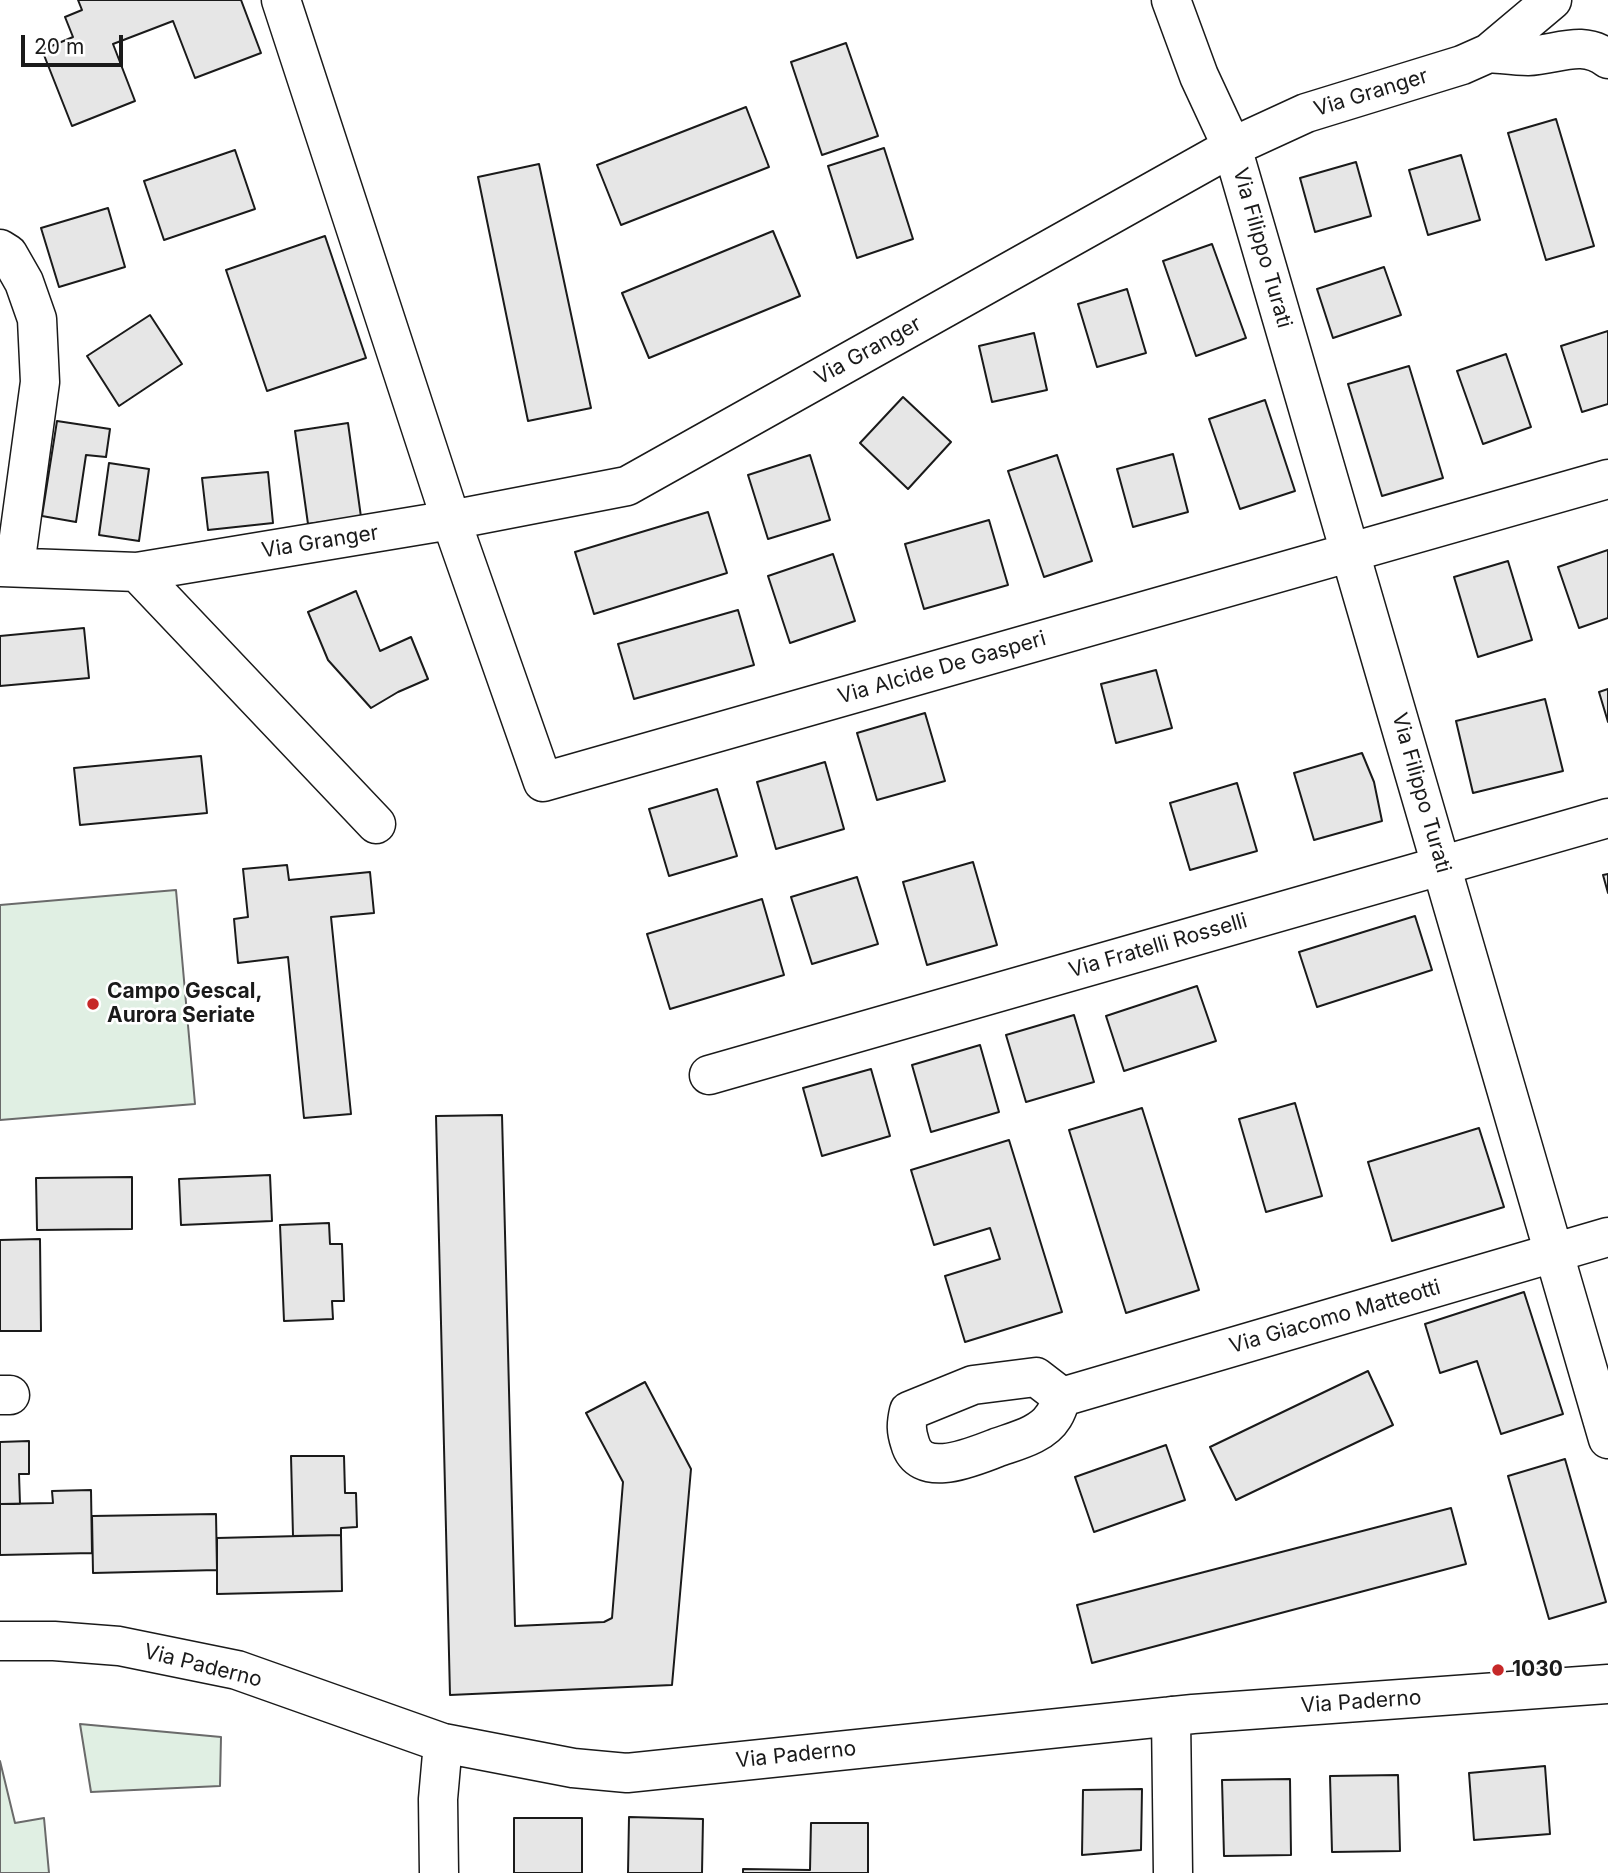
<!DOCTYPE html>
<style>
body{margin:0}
#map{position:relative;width:1608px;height:1873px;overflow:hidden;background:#fff;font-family:Inter,sans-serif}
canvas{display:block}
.scale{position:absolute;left:21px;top:35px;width:102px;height:32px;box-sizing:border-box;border:4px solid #1a1a1a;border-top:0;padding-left:9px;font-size:21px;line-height:24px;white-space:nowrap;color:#1a1a1a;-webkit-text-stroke:5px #fff;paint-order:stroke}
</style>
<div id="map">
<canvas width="1608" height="1873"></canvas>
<div class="scale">20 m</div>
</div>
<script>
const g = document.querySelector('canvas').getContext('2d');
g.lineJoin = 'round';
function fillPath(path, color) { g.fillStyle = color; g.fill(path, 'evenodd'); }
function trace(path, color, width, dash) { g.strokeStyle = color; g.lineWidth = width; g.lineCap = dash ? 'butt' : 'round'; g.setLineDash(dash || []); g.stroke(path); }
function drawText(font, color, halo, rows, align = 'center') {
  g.font = font + ' Inter,sans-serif'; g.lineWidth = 5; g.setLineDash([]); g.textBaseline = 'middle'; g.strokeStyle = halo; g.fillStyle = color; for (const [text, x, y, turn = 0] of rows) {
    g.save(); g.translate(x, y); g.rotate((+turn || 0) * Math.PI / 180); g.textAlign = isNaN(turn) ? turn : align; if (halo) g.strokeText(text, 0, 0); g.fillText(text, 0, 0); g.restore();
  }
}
const green = new Path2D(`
 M176,890L195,1104L0,1120V905Z
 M80,1724L221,1737L220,1786L91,1792Z
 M0,1761L15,1823L44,1818L49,1873H0Z`);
const building = new Path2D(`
 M78,0H241L261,53L195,78L173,21L113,44L135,101L72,126L42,50L73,37L65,17L82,10Z
 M846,43L878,136L822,155L791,62Z
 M746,107L769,167L621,225L597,165Z
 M1556,119L1594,246L1546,260L1508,133Z
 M884,148L913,239L857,258L828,166Z
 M235,150L255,209L164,240L144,181Z
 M1461,155L1480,220L1428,235L1409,170Z
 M1356,162L1371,216L1315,232L1300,178Z
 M539,164L591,408L528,421L478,177Z
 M108,208L125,267L59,287L41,228Z
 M773,231L800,296L649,358L622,293Z
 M325,236L366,358L267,391L226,270Z
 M1212,244L1246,338L1196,356L1163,261Z
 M1384,267L1401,315L1333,338L1317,289Z
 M1127,289L1146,353L1097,367L1078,304Z
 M150,315L182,364L119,406L87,356Z
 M1608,331V404L1582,412L1561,346Z
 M1034,333L1047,390L992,402L979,346Z
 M1506,354L1531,427L1483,444L1457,371Z
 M1409,366L1443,478L1382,496L1348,384Z
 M903,397L951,442L908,489L860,443Z
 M1265,400L1295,491L1240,509L1209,419Z
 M57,421L110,429L106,457L86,455L76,522L42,516Z
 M348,423L361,517L308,524L295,431Z
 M1173,454L1188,512L1133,527L1117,469Z
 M810,455L830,520L768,539L748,475Z
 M1057,455L1092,561L1044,577L1008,471Z
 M109,463L149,469L139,541L99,535Z
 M268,472L273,523L208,530L202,478Z
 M708,512L727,573L594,614L575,552Z
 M989,520L1008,585L924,609L905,544Z
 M1608,550V618L1579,628L1558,567Z
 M833,554L855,621L790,643L768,576Z
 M1508,561L1532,640L1478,657L1454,577Z
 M356,591L380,651L411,637L428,679L398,692L371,708L328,660L308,612Z
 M738,610L754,665L634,699L618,644Z
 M84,628L89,678L0,686V636Z
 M1156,670L1172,728L1116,743L1101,684Z
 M1608,689V722L1599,692Z
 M1545,699L1563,771L1473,793L1456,721Z
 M925,713L945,781L877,800L857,733Z
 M1362,753L1374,782L1382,821L1314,840L1294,773Z
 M201,756L207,813L80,825L74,768Z
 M825,762L844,829L776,849L757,782Z
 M1237,783L1257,851L1190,870L1170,803Z
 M717,789L737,856L669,876L649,809Z
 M973,862L997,945L927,965L903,882Z
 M287,865L289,880L370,872L374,913L331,917L351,1114L304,1118L288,957L238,963L234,919L248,917L243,869Z
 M1608,874V893L1603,875Z
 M857,877L878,944L812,964L791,897Z
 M762,899L784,975L670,1009L647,934Z
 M1415,916L1432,970L1317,1007L1299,952Z
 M1197,986L1216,1041L1124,1071L1106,1016Z
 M1074,1015L1094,1082L1026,1102L1006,1035Z
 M980,1045L999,1112L931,1132L912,1065Z
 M871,1069L890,1136L822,1156L803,1088Z
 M1295,1103L1322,1196L1266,1212L1239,1119Z
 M1142,1108L1199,1290L1126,1313L1069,1130Z
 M502,1115L515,1626L604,1622L612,1618L623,1482L586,1413L645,1382L691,1469L672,1685L450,1695L436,1116Z
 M1479,1128L1504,1207L1392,1241L1368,1162Z
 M1009,1140L1062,1312L965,1342L945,1276L1000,1259L990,1228L934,1245L911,1170Z
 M270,1175L272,1221L181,1225L179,1179Z
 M132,1177V1229L37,1230L36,1178Z
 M329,1223L330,1244H342L344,1301H332L333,1319L284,1321L280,1225Z
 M40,1239L41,1331H0V1240Z
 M1524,1292L1563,1414L1501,1434L1477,1361L1440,1373L1425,1324Z
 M1368,1371L1393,1425L1236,1500L1210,1447Z
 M29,1441V1474H19L20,1504H0V1442Z
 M1166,1445L1185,1500L1094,1532L1075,1477Z
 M291,1456H344L345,1493H356L357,1527L341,1528V1535L293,1536Z
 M1565,1459L1606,1602L1549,1619L1508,1476Z
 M91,1490L92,1553L0,1555V1504L53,1503L52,1491Z
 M1451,1508L1466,1564L1092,1663L1077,1605Z
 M216,1514L217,1570L93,1573L92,1516Z
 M341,1535L342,1591L217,1594V1538Z
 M1545,1766L1550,1834L1474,1840L1469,1773Z
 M1398,1775L1400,1851L1332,1852L1330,1776Z
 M1290,1779L1291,1855L1224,1856L1222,1780Z
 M1142,1789L1141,1850L1082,1855L1083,1790Z
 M629,1817L703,1819L702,1873H628Z
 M514,1818H582V1873H514Z
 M811,1823H868V1873H743V1869L810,1870Z`);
const minor = new Path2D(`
 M281,0L451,520L543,782L1608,479
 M1171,0L1199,76L1232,147L1608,1439
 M1489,53C1502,54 1515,56 1528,56C1557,55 1582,39 1608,59
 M0,249L8,254L24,282L37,319L40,382L15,566
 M0,567L137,572L451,520L627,486L1232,147L1306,113L1462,65L1489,53L1552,0
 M137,572L376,824
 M709,1075L1608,818
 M1036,1377L1062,1397C1059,1403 1057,1412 1053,1417C1042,1435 1015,1441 996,1448C972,1457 920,1480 910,1443C906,1431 906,1424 909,1411L973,1385Z
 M0,1395H10
 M1062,1397L1608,1237
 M0,1641H54L119,1646L237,1670L443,1743L573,1768L627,1773L1193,1714L1608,1684
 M1171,1716L1173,1873
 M439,1873L438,1799L443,1743`);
const markers = [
 [93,1004,7,"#c62828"],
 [1498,1670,7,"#c62828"]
];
const streetNames = [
 ["Via Granger",1371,93,-17],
 ["Via Filippo Turati",1262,248,74],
 ["Via Granger",868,351,-29],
 ["Via Granger",320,542,-9],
 ["Via Alcide De Gasperi",942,668,-16],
 ["Via Filippo Turati",1421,793,74],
 ["Via Fratelli Rosselli",1158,946,-16],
 ["Via Giacomo Matteotti",1335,1317,-16],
 ["Via Paderno",203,1666,14],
 ["Via Paderno",1361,1702,-4],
 ["Via Paderno",796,1755,-6]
];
const poiNames = [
 ["Campo Gescal,",107,992],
 ["Aurora Seriate",107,1016],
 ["1030",1512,1670]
];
fillPath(green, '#e0efe3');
trace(green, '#6a6a6a', 2);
fillPath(building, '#e6e6e6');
trace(building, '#1a1a1a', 2);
trace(minor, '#1a1a1a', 41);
trace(minor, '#fff', 38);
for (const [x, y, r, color] of markers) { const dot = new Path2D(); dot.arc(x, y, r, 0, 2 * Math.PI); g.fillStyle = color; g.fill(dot); trace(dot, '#fff', 2.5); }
drawText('21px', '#1a1a1a', '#fff', streetNames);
drawText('bold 21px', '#1a1a1a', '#fff', poiNames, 'left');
</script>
